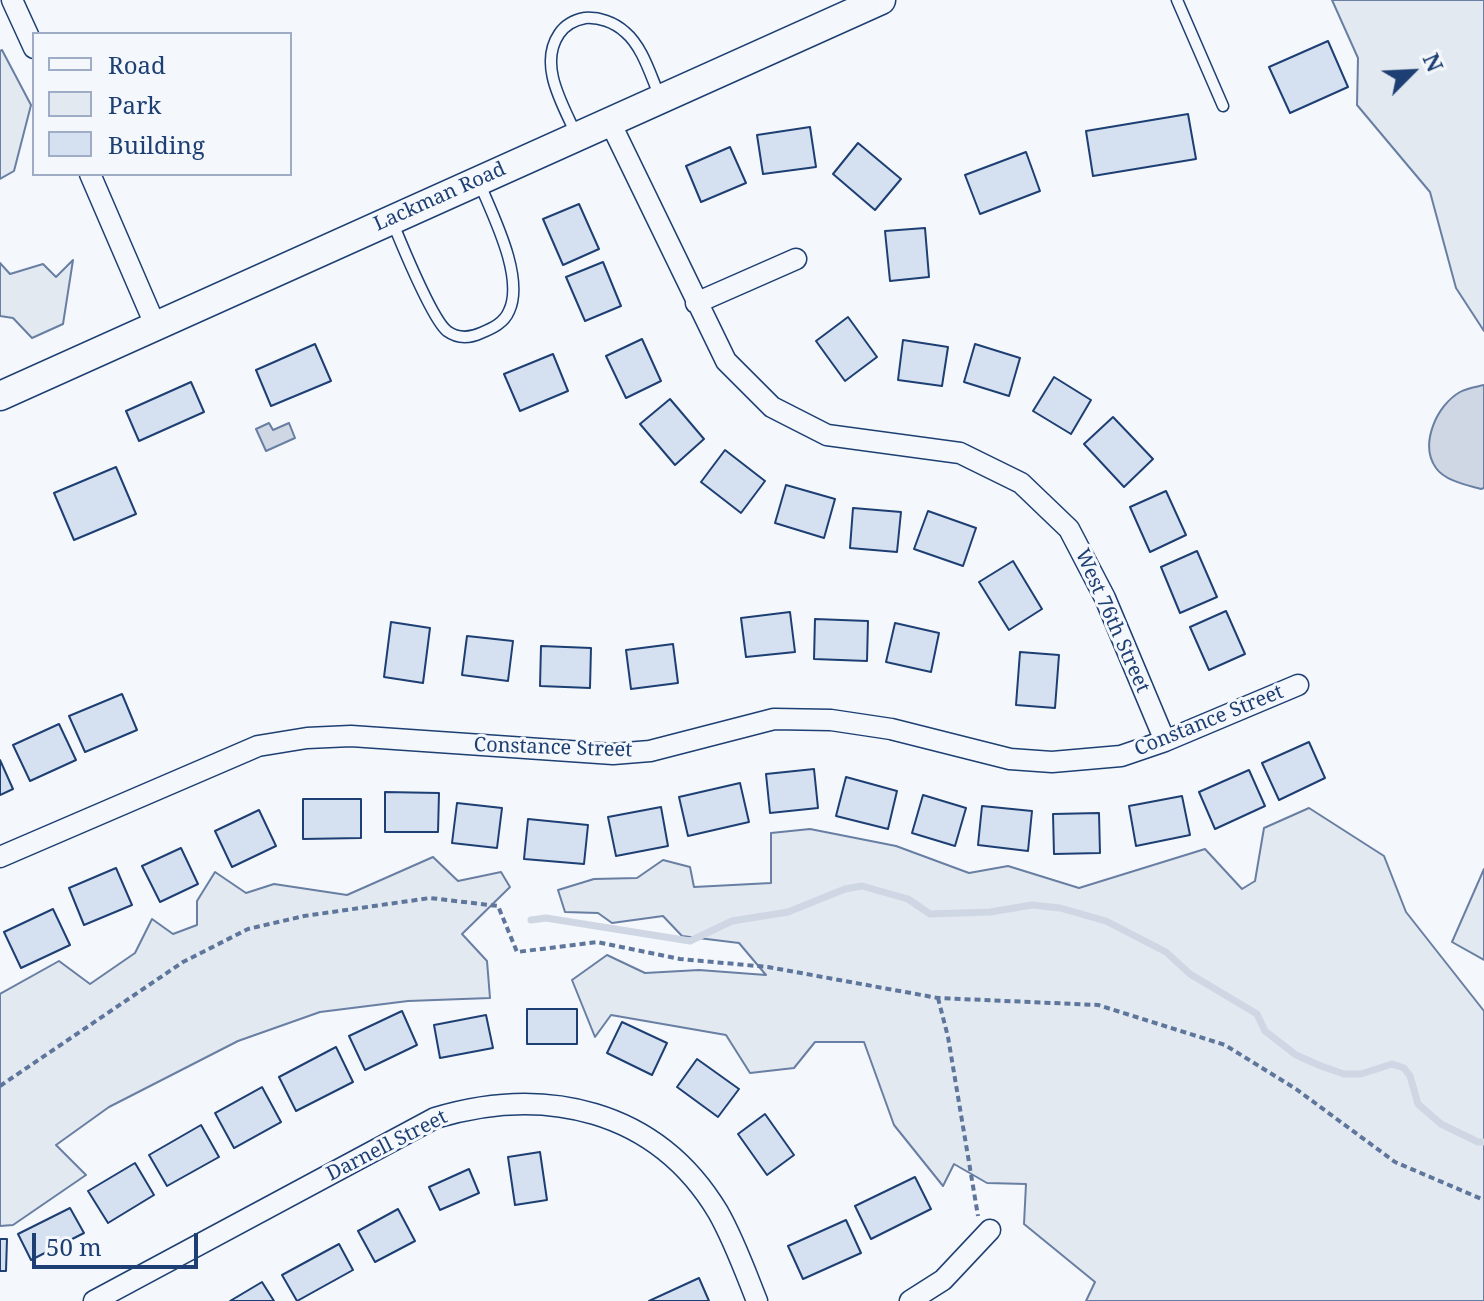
<!DOCTYPE html>
<style>
body{margin:0}
#map{position:relative;width:1484px;height:1301px;overflow:hidden;background:#f4f7fb;font-family:"Noto Serif",serif}
canvas{display:block}
.legend{position:absolute;left:32px;top:32px;width:260px;height:144px;box-sizing:border-box;background:#f4f7fb;border:2px solid #9eadc5;margin:0;padding:10px 14px;list-style:none;font-size:24px;color:#1d3f73}
.legend li{display:flex;align-items:center;gap:16px;height:40px}
.legend b{width:40px;border:2px solid #9eadc5}
.north{position:absolute;left:1372px;top:32px;width:80px;height:80px;-webkit-text-stroke:6px #f4f7fb;paint-order:stroke;rotate:66deg;font-size:22px;font-weight:700;line-height:32px;text-align:center;color:#1d3f73}
.north::after{content:'';display:block;margin:auto;width:28px;height:36px;background:#1d3f73;clip-path:polygon(50% 0,100% 100%,50% 72%,0 100%)}
.scale{position:absolute;left:32px;top:1233px;width:166px;height:36px;box-sizing:border-box;border:4px solid #1d3f73;border-top:0;padding-left:10px;font-size:24px;line-height:28px;white-space:nowrap;color:#1d3f73;-webkit-text-stroke:6px #f4f7fb;paint-order:stroke}
</style>
<div id="map">
<canvas width="1484" height="1301"></canvas>
<ul class="legend">
<li><b style="height:10px;background:#f4f7fb"></b>Road</li>
<li><b style="height:22px;background:#e3e9f0"></b>Park</li>
<li><b style="height:22px;background:#d5e0f0"></b>Building</li>
</ul>
<div class="north">N</div>
<div class="scale">50 m</div>
</div>
<script>
const g = document.querySelector('canvas').getContext('2d');
g.lineJoin = 'round';
function fillPath(path, color) { g.fillStyle = color; g.fill(path, 'evenodd'); }
function trace(path, color, width, dash) { g.strokeStyle = color; g.lineWidth = width; g.lineCap = dash ? 'butt' : 'round'; g.setLineDash(dash || []); g.stroke(path); }
function drawText(font, color, halo, rows, align = 'center') {
  g.font = font + ' "Noto Serif",serif'; g.lineWidth = 6; g.setLineDash([]); g.textBaseline = 'middle'; g.strokeStyle = halo; g.fillStyle = color; for (const [text, x, y, turn = 0] of rows) {
    g.save(); g.translate(x, y); g.rotate((+turn || 0) * Math.PI / 180); g.textAlign = isNaN(turn) ? turn : align; if (halo) g.strokeText(text, 0, 0); g.fillText(text, 0, 0); g.restore();
  }
}
const green = new Path2D(`
 M1332,0H1484V331L1456,288L1430,192L1357,105L1358,58Z
 M2,50L31,105L14,171L0,179V51Z
 M73,260L63,324L32,338L13,318L0,316V263L10,274L43,264L56,277Z
 M1309,808L1384,856L1406,912L1484,1011V1301H1086L1095,1282L1024,1224L1026,1184L987,1183L954,1164L943,1186L894,1125L864,1042H815L794,1068L750,1073L726,1035L611,1015L595,1037L572,980L607,955L645,973L699,970L766,975L739,943L682,936L663,916L612,923L598,913L565,912L558,890L594,879L637,878L663,860L690,867L694,887L771,883V833L810,829L896,846L969,873L1008,866L1079,888L1205,849L1242,889L1255,881L1264,828Z
 M433,857L458,881L501,872L510,887L462,934L487,961L490,998L408,1001L320,1012L238,1041L109,1107L56,1145L86,1175L13,1225L0,1226V994L59,961L90,984L135,953L152,919L173,934L197,925V901L215,872L246,893L274,884L347,895Z
 M1484,869V960L1452,942Z`);
const water = new Path2D(`
 M1484,385V488L1481,489C1467,485 1445,481 1436,468C1419,444 1437,405 1460,392C1467,388 1476,387 1484,385Z
 M269,423L273,430L289,423L295,438L266,451L256,429Z`);
const stream = new Path2D(`
 M531,920L546,918L690,941L732,921L788,912L845,889L862,886L908,899L930,914L990,912L1032,905L1060,908L1106,921L1166,952L1190,974L1257,1014L1265,1031L1296,1055L1321,1066L1344,1074H1361L1392,1064L1404,1068L1410,1076L1418,1104L1441,1124L1478,1142H1484`);
const building = new Path2D(`
 M1328,41L1348,87L1290,113L1269,67Z
 M1188,114L1196,159L1093,176L1086,131Z
 M810,127L816,167L763,174L757,135Z
 M858,143L901,179L875,210L833,174Z
 M730,147L746,183L701,202L686,166Z
 M1026,152L1040,191L980,214L965,175Z
 M579,204L599,249L563,265L543,219Z
 M925,228L929,277L890,281L885,231Z
 M603,262L621,306L585,321L566,277Z
 M848,317L877,357L845,381L816,341Z
 M642,339L661,381L626,398L606,356Z
 M903,340L948,347L942,386L898,380Z
 M315,344L331,381L271,406L256,370Z
 M975,344L1020,358L1009,396L964,382Z
 M553,354L568,391L520,411L504,374Z
 M1054,377L1091,400L1071,434L1033,411Z
 M191,382L204,412L139,441L126,411Z
 M670,399L704,439L675,465L640,424Z
 M1113,417L1153,459L1124,487L1084,444Z
 M725,450L765,481L741,513L701,482Z
 M116,467L136,514L74,540L54,493Z
 M786,485L835,499L824,538L775,523Z
 M1166,491L1186,535L1150,552L1130,507Z
 M853,508L901,512L897,552L850,548Z
 M928,511L976,528L963,566L914,549Z
 M1197,551L1217,597L1180,613L1161,567Z
 M1013,561L1042,609L1009,630L979,582Z
 M1226,611L1245,654L1209,670L1190,627Z
 M790,612L795,652L746,657L741,618Z
 M815,619L868,621L867,661L814,659Z
 M391,622L430,628L423,683L384,677Z
 M895,623L939,633L931,672L886,662Z
 M467,636L513,641L508,681L462,675Z
 M673,644L678,683L631,689L626,650Z
 M541,646L591,648L590,688L540,686Z
 M1020,652L1059,655L1055,708L1016,705Z
 M122,694L137,730L85,752L69,716Z
 M59,724L76,760L30,781L13,745Z
 M1309,742L1325,778L1279,800L1262,763Z
 M0,760L13,789L0,795Z
 M814,769L818,808L770,813L766,774Z
 M1249,770L1265,806L1215,829L1199,792Z
 M846,777L897,791L888,829L836,816Z
 M740,783L749,822L688,836L679,797Z
 M385,792L439,793L438,832H385Z
 M923,795L966,808L955,846L912,833Z
 M1182,796L1190,835L1136,846L1129,806Z
 M303,799H361V838L303,839Z
 M457,803L502,808L497,848L452,843Z
 M982,806L1032,811L1028,851L978,845Z
 M661,807L668,846L616,856L608,817Z
 M259,810L276,846L232,867L215,831Z
 M1099,813L1100,853L1054,854L1053,814Z
 M528,819L588,825L584,864L524,859Z
 M181,848L198,884L160,902L142,866Z
 M116,868L132,905L84,925L69,888Z
 M53,909L70,945L21,968L4,932Z
 M527,1009H577V1044H527Z
 M402,1011L417,1045L365,1070L349,1036Z
 M486,1015L493,1048L440,1058L434,1025Z
 M622,1022L667,1043L652,1075L607,1053Z
 M336,1047L353,1082L296,1111L279,1077Z
 M697,1059L739,1089L718,1117L677,1087Z
 M262,1087L281,1122L234,1148L215,1113Z
 M765,1114L794,1155L767,1175L738,1134Z
 M201,1125L219,1157L167,1186L149,1155Z
 M540,1152L547,1200L515,1205L508,1157Z
 M135,1163L154,1195L108,1223L88,1191Z
 M469,1169L479,1193L440,1210L429,1187Z
 M915,1177L931,1209L871,1239L855,1206Z
 M70,1208L84,1233L31,1260L18,1234Z
 M398,1209L415,1241L375,1262L358,1231Z
 M846,1220L861,1253L803,1279L788,1246Z
 M0,1239H7L6,1271H0Z
 M339,1244L353,1270L297,1301L282,1275Z
 M699,1278L709,1301H649Z
 M262,1282L274,1301H230Z`);
const path = new Path2D(`
 M938,998L948,1037L978,1216
 M0,1086L183,962L248,929L304,916L430,898L498,906L517,952L597,942L680,959L768,967L938,998L1098,1005L1225,1045L1296,1089L1395,1162L1484,1200`);
const lane = new Path2D(`
 M1177,0L1223,106
 M576,134C563,105 538,65 559,34C565,25 574,20 585,18C599,17 614,22 625,32C643,47 651,77 660,97
 M392,221C401,243 432,319 447,331C458,339 470,338 481,333C493,328 504,323 509,311C525,277 492,214 479,182`);
const street = new Path2D(`
 M12,0L34,48
 M610,122L726,361L772,407L827,435L960,453L1021,483L1069,529L1105,598L1165,741
 M90,174L156,327
 M696,303L796,259
 M0,857L258,746L307,738L351,736L613,754L650,751L774,719L831,720L891,729L1010,759L1052,762L1121,756L1165,741L1298,685
 M94,1301L435,1118C545,1085 656,1109 718,1212C734,1240 745,1271 757,1301
 M910,1301L943,1280L990,1230`);
const secondary = new Path2D(`
 M0,396L881,0`);
const streetNames = [
 ["Lackman Road",440,197,-24],
 ["West 76th Street",1112,621,66],
 ["Constance Street",1209,721,-22],
 ["Constance Street",553,748,2],
 ["Darnell Street",387,1146,-27]
];
fillPath(green, '#e3e9f0');
trace(green, '#687fa3', 2);
fillPath(water, '#cfd7e4');
trace(water, '#687fa3', 2);
trace(stream, '#cfd7e4', 7);
fillPath(building, '#d5e0f0');
trace(building, '#1d3f73', 2);
trace(lane, '#1d3f73', 13);
trace(street, '#1d3f73', 23);
trace(secondary, '#1d3f73', 31);
trace(path, '#5e769c', 4, [6, 4]);
trace(lane, '#f4f7fb', 10);
trace(street, '#f4f7fb', 20);
trace(secondary, '#f4f7fb', 28);
drawText('20px', '#1d3f73', '#f4f7fb', streetNames);
</script>
